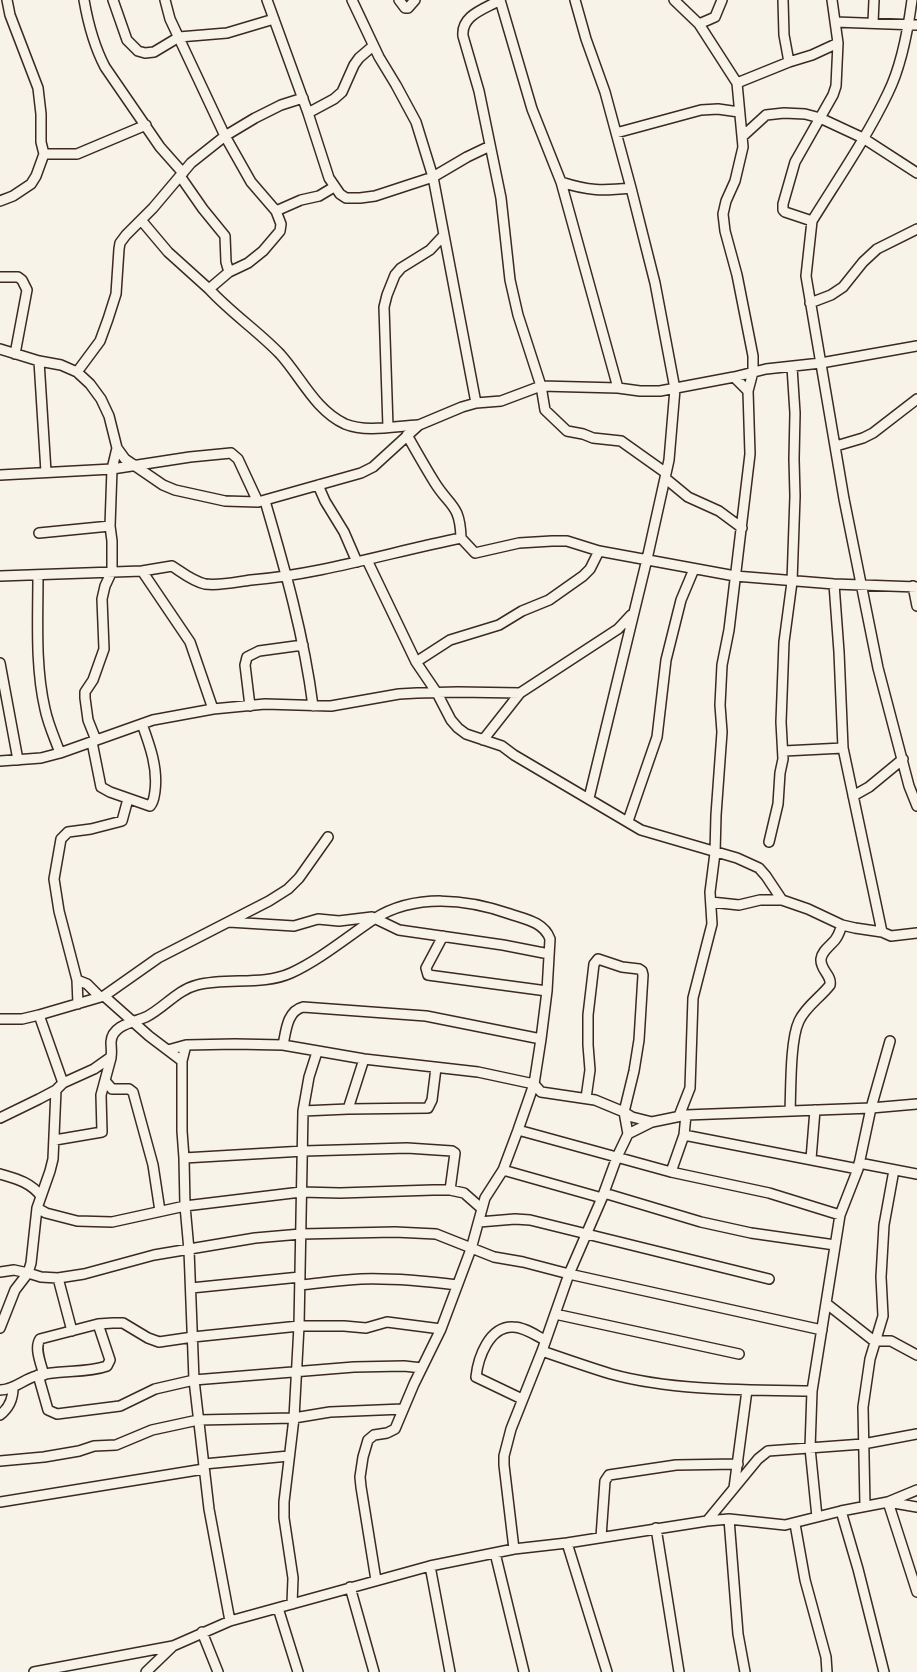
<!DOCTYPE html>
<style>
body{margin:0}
canvas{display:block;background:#f7f3e8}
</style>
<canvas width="917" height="1672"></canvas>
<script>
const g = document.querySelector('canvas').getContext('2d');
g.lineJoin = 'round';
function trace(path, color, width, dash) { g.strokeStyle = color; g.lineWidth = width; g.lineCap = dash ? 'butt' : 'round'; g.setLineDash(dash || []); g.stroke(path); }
const minor = new Path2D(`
 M84,0C88,23 94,46 105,67L160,147L183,173
 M113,0L127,40L138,51L145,53L154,52L179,37L227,33L274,19
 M165,0L170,19L225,136L251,182L276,211L281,224L280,231L263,251L248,263L229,272L209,289C231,313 258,331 280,354C301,377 315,410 345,424C367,433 396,426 418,425
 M267,0L308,113L329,178L340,194L346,198H360L375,196L433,177L467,157L490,146
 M352,0L379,57L396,85L416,122L433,177L476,403
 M399,0L405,8H408L415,0
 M500,0C485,9 461,15 463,36L479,91L501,198L510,280L518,315L541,386L545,410L567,431L583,434L593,438L621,441L666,473
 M500,0L532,109L561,182L618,388
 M575,0L586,39L605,92L631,188L655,283L675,389L669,460L647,559L589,798
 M674,0L699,24L737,83L743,147L735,181L726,201L723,214L725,231L737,275L753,356V372L748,391L750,454L729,630L722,665L720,705L722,732L716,815L715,853L710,892L712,924L693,998L690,1088L679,1116
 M832,0L838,43L836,86L833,95L795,162L783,204V210L785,212L812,221L806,276L844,499L878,668L909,786L917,806
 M835,22L917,25
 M873,23L874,0
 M699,24L715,17L722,0
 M789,62L812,55L838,43
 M737,83L789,62L784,35L783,0
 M308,113L334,99L342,92L354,65L359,58L373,46
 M616,133L701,110L718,109L739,112
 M743,136L766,115L784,113L805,114L820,118L863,138L917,173
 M44,154H77L146,125
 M180,176L203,209L225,236L226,262L229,272
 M561,182C589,191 602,191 631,188
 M0,201L13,196L31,184L36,176L44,154L41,142V114L38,88L10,15L7,0
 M276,211L301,200L319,196L334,187
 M141,220L168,252L209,289
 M812,221C838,179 867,137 888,93C902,65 908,30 912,0
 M0,277H18L22,280L27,290L15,354
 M810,303L831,295L843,287L863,262L877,249L917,229
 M0,349L39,361L61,365L77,372L90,384L101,399L109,416L117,448L125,459L163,485L175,490L225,501L258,502L361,473L373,467L419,425L462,407L476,403L501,401L541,386L618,388L640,391H660L734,377L766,369L821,363L917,346
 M39,361L46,472
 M77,372L100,341L108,319L116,294L119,249L120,243L126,235L153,208L191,163L225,136L255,118L281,105L303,98
 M734,377L748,391
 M388,427L384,307L387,295L395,275L401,268L430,250L444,235
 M407,435C416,451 425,467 435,483C450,507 460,504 461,538
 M836,446L863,438L873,433L917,399
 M0,475L112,469L190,457L231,453L238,459L258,502
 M665,478L688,497L719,511L742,528
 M318,485L325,501L344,532L357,562
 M265,501C285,569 304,636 313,706
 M39,533L110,526
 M367,560L416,662L437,693L451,720L458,728L466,734L502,746L514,755L641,830L737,858L759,868L766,876L782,900
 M142,571L190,642L213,709
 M38,575C38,619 35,666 45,709C48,724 55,739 60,753
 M0,576L142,571L172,566C183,573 192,581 205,584C220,586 236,582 251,580C322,574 391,552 461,538L475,553L519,543L552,541H567L599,551L735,576L834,584L917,587
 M834,584L839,652L843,748L882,932
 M913,586L917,606
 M416,662L450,640L499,625L522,611L549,600L583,576L590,569L599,551
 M0,663L18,760
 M250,706L245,665L247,657L259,651L303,645
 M96,740L88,720L85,698V692L93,680L104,649L102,599L105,586L112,571V541L110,526L112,469L117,448
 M483,740L520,693L618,629L631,615
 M92,742L101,787L110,792L150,806C154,802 154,797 155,791C158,768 150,746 142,724
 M784,751L843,748
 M0,761L41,758L60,753L153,720L213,709L265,704L331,706L399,694L417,693L458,692L520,693
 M853,796L869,787L903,759
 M628,821L657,737L666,660L681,600L694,569
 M769,842L778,804L780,773L783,759L781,722L784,642L792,582L795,496L794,459L795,413L792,367
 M711,902L739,905L760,900H782L808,909L842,925L855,928L882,932L891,936L917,933
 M229,922L294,926L318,919L339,921L372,917L399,930L503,945L549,954
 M443,936L426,968L428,975L547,991
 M77,980L87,984L100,997
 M104,996L149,1036L182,1061
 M78,1004L77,980L59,911L54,879L61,839L68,832L91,829L122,821L128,799
 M39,1015L63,1083
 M0,1019H22L39,1015L104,996L158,958L269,901L288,889L299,878L328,837
 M186,1045L182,1061V1131L184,1158L185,1206L189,1250L194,1380L209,1509L230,1621
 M283,1045C286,1031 287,1011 303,1007L426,1016L541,1039
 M168,1050L186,1045L235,1044L283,1045L364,1059L478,1072L534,1084L541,1092L595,1100L624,1112L632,1117L652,1122L686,1115L871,1108L917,1104
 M106,1082L112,1089H129L133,1092L153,1165L160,1211
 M56,1090L53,1159L50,1171L37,1208L31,1263L28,1273L41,1277L58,1278L84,1274L154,1255L255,1238L301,1234L395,1232L436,1234L494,1257L523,1262L569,1274L822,1330
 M586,1098L590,1070L588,1045V1015L594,964L598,959L622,967L639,969L642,971L643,975L639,1040L634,1071L624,1112L628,1134
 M348,1109L364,1059
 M303,1111L348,1109L428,1108L432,1100L436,1068
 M790,1111C791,1089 790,1040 799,1021C806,1006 820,998 830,985C832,975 820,970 821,959C822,951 830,946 835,940C839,935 840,930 842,925
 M0,1118L39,1099L56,1090L63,1083L94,1069L111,1057C112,1052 111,1047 111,1042C112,1025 134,1022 146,1017C164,1008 177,990 197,985C228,977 262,986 291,973C321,959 347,937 374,919C415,893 467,899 510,914C525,919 544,922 550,939L547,991L541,1039L534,1084L518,1130L503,1170L485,1198L471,1249L441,1329L414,1384L395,1429L387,1433L374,1435L368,1440L363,1457L360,1477L361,1487L376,1580
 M518,1130L671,1172L769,1193L840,1215
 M684,1135L858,1169
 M55,1140L102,1132L101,1095L111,1058
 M184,1158L304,1151L407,1148L452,1151L455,1153L450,1190
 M811,1159L815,1110
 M859,1163L917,1174
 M503,1170L602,1198
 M671,1172L684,1135L686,1115
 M0,1174C17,1179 30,1182 41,1196
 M604,1193L701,1222L751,1233L835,1245
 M37,1208L46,1213L77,1221L112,1222L185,1206L301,1192L340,1193L433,1190H450L464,1193L481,1208
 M479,1222L515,1219L530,1220L769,1279
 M0,1272L14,1270L28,1273L15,1290L0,1328
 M58,1278L72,1331
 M300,1285C321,1283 341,1280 361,1279C394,1278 425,1281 457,1285
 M191,1288L300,1277
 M827,1304L874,1341H891L917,1355
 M555,1314L739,1354
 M542,1351C565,1359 588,1367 611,1374C672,1391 749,1390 812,1391
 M38,1375L48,1410L57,1414L120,1406L155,1389L194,1380L354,1367L404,1366L422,1368
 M44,1375C41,1364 34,1348 40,1339L98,1324L113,1323H123L148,1338L159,1342L193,1337L299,1326H344L366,1328L387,1322L441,1329
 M0,1390C14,1390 24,1379 36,1376C58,1369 85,1374 107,1366L110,1360L98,1324
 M522,1399L476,1377C478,1358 489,1326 513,1327C524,1327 535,1335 545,1340
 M0,1415C9,1408 13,1399 13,1388
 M0,1461L44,1457L79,1451L94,1446L116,1445L152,1430L198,1420L294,1418L330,1412L403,1409
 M204,1464L289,1456
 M734,1488L747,1390
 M917,1490L888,1502L917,1592
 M0,1502L204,1469
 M865,1506L863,1407L870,1359L883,1316L881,1277L884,1225L894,1170
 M841,1511L858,1569L884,1672
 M817,1517L810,1448L812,1391L840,1215L858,1169L871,1108L890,1041
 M729,1519L738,1634L745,1672
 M707,1521L758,1459L768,1451L863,1444L917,1434
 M795,1524L805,1580L826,1657L827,1672
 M656,1528L679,1672
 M601,1537L605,1481L609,1475L676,1465L738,1464
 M567,1543L607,1672
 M514,1549L504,1465V1456L511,1429L542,1351L569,1274L602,1198L617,1157L628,1134L652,1122
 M495,1553L524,1672
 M430,1566L450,1672
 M350,1587L374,1672
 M292,1604L293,1578L284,1518V1502L294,1418L299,1326L303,1111L309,1077L317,1052
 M278,1608L298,1672
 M202,1632L218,1672
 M34,1672L173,1646
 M146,1672L173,1646L230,1621L430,1566L514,1549L567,1543L707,1521L729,1519L785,1525L841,1511L888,1502L917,1507`);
trace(minor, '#3b2a1e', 12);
trace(minor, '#f7f3e8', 9);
</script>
